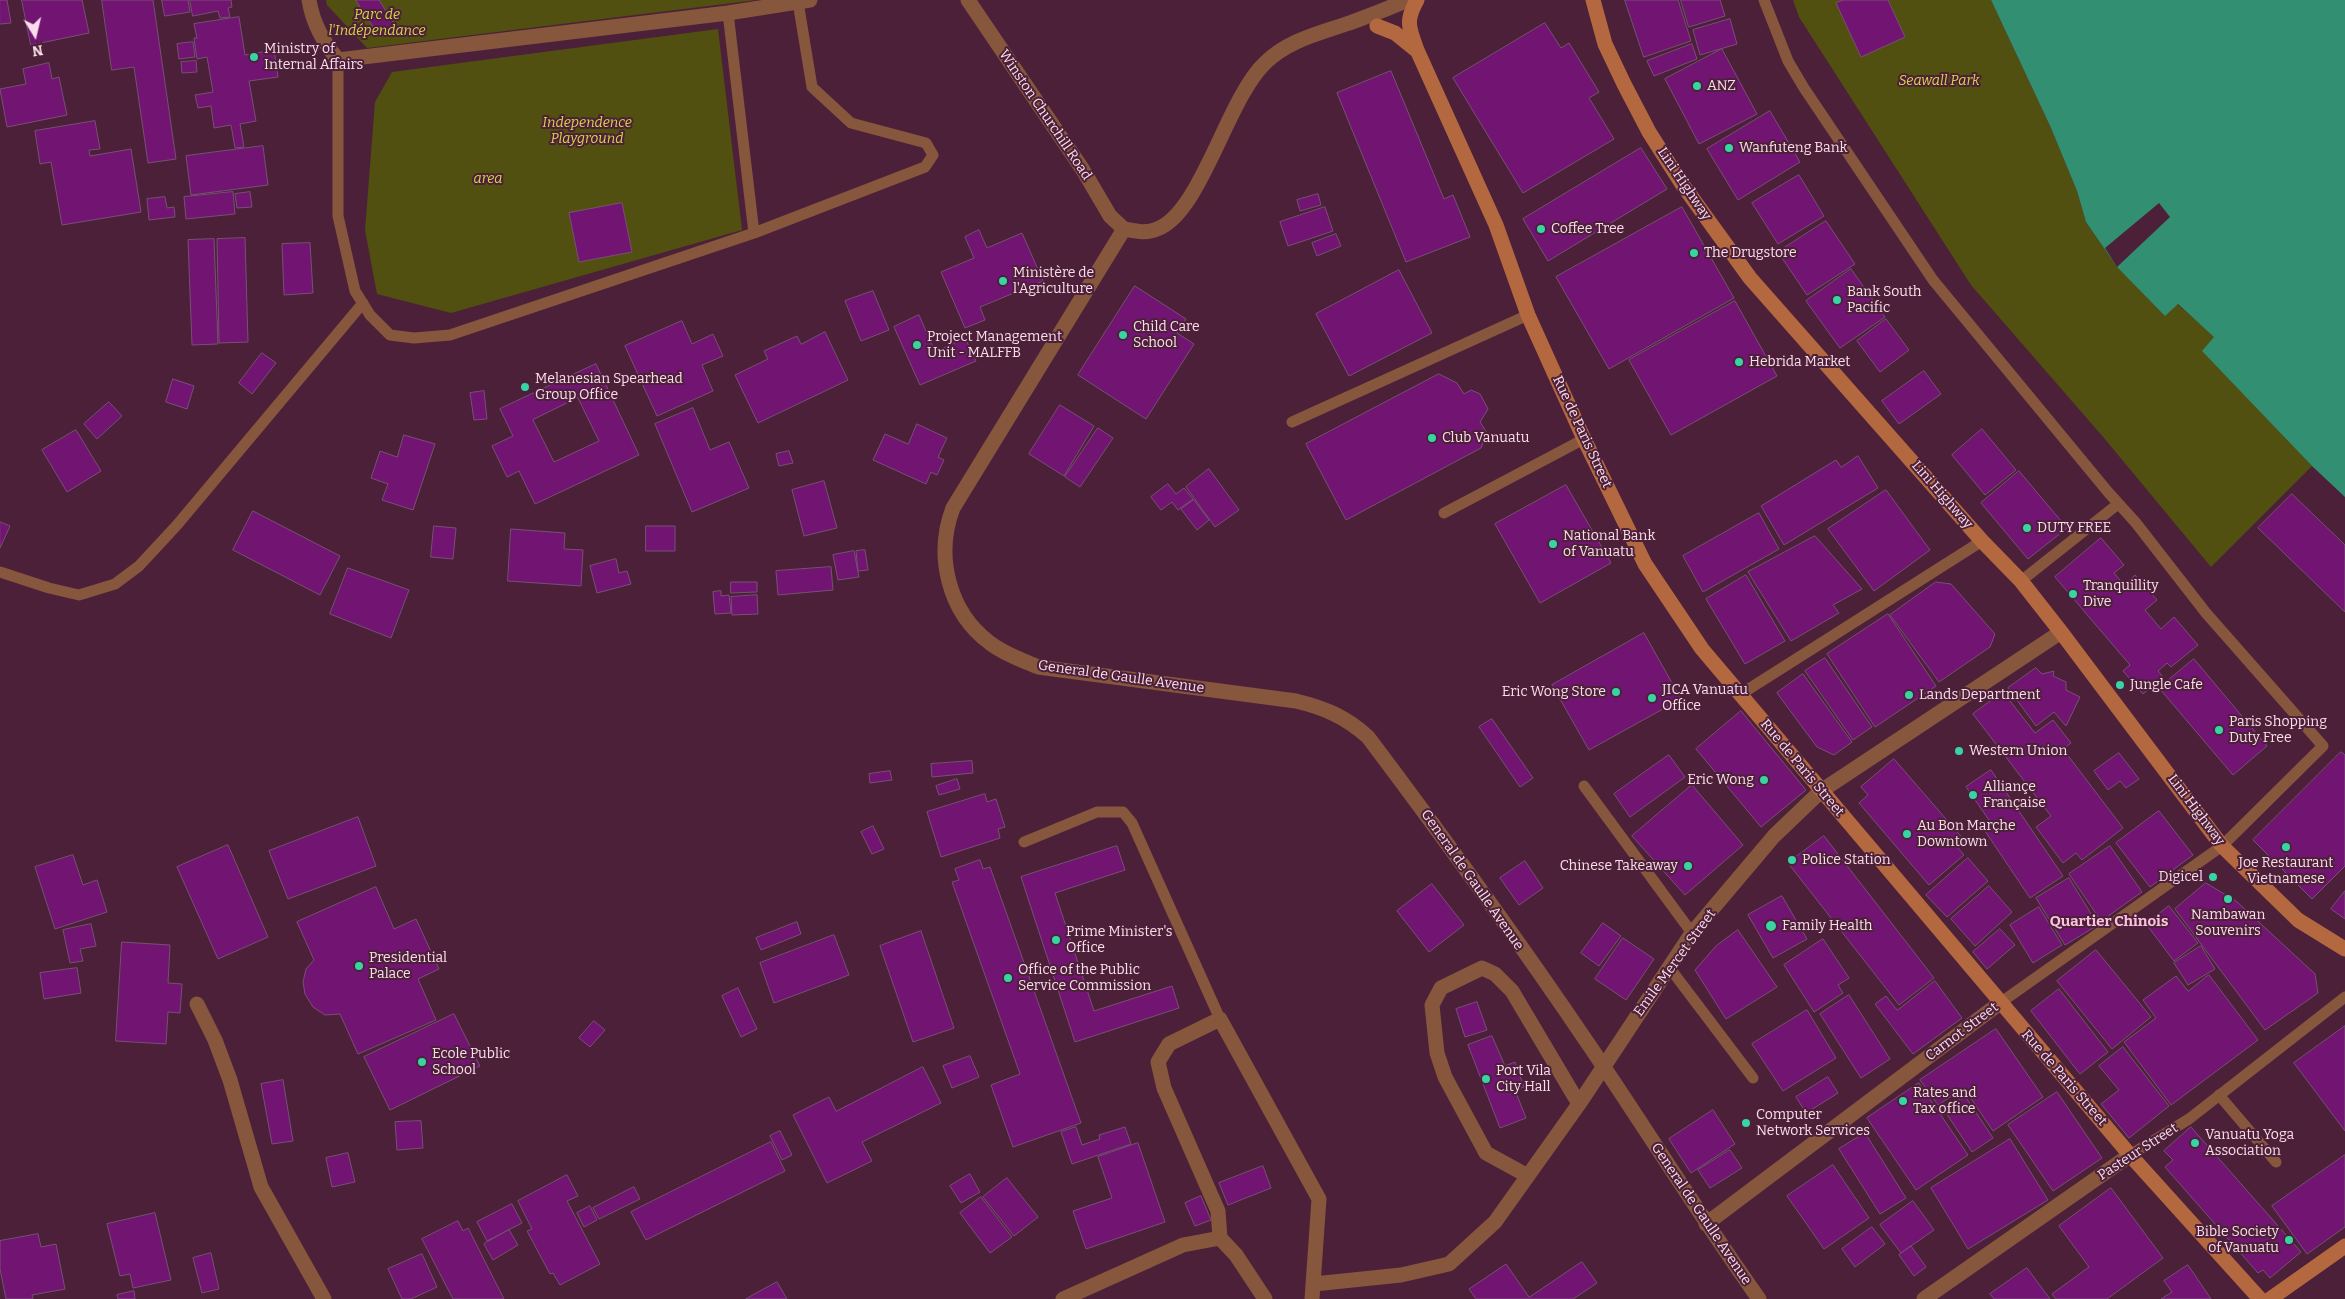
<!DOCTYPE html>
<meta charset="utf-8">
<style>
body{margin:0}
#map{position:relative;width:2345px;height:1299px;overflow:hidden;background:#4c2038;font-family:Bitter,serif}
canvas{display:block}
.north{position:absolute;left:10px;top:10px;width:50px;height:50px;-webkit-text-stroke:4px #4c2038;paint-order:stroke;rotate:171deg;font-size:14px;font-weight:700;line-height:20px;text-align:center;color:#faddea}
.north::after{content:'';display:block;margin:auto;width:18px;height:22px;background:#faddea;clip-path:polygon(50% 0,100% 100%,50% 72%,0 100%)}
</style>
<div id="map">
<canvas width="2345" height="1299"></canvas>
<div class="north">N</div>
</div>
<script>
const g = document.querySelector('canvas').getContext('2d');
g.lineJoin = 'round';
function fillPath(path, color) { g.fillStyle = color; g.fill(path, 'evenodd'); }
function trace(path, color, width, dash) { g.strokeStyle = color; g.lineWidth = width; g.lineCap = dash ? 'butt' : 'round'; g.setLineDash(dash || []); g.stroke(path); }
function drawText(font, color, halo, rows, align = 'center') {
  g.font = font + ' Bitter,serif'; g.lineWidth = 4; g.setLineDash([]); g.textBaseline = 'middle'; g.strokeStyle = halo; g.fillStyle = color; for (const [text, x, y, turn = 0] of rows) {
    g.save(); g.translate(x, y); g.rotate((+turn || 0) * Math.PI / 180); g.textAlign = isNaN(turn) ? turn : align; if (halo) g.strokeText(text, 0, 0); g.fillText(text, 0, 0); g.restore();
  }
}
const green = new Path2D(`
 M326,0H757L367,48L327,5Z
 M1793,0H1991L2051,128L2077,191L2086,222L2117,267L2165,315L2177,304L2215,337L2203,351L2312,466L2211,567L2104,438L1971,285L1799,17Z
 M718,29L742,230L451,313L377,294L365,230L375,102L392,72Z`);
const water = new Path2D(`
 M1991,0H2345V497L2312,466L2202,351L2214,337L2178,304L2165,316L2117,267L2086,222L2077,191L2051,128Z`);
const pier = new Path2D(`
 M2159,203L2170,217L2117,267L2105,248Z`);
const building = new Path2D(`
 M0,0H7L11,23L0,24Z
 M22,0H82L89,33L31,45Z
 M102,0H153L176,159L148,163L134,67L112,70Z
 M162,0H188L190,12L165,16Z
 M190,0H231L232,7L228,8L230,17L220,18L218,11L193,16Z
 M356,0H379L396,27L380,37Z
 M1625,0H1678L1691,41L1644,57Z
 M1681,0H1720L1725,16L1689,27Z
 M1844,0H1888L1905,37L1861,57L1836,3Z
 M239,17L245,55L274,50L278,77L249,81L256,121L240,124L244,147L235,148L231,125L214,128L211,106L198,108L195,95L213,92L207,57L197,59L194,38H197L194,24Z
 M1730,19L1737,44L1700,55L1693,30Z
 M1545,23L1561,48L1569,43L1599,92L1589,98L1614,139L1523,193L1453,78Z
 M193,42L195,57L179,59L177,44Z
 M1692,44L1697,59L1654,76L1647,61Z
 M1722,49L1757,114L1699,144L1665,79Z
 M196,61L197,72L182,73L181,62Z
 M49,63L52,79L59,77L67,115L7,127L0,89L26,84L23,69Z
 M1391,71L1444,199L1453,195L1470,237L1406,262L1337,93Z
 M1770,111L1800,162L1738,200L1707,149Z
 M95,121L100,149L89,150L90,156L131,149L141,212L62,225L51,162L40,164L35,131Z
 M263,146L268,185L191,195L186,156Z
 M1641,148L1667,189L1548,261L1523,219Z
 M1799,175L1824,216L1778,244L1752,203Z
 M233,192L235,214L186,219L184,197Z
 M250,192L252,207L237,208L235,194Z
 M1318,194L1321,205L1300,211L1297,200Z
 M165,197L167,208L174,207L175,217L149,220L147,199Z
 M622,203L632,252L579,262L569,213Z
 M1325,207L1333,231L1288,246L1280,222Z
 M1682,207L1734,298L1609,369L1556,277Z
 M1826,221L1855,264L1807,295L1778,252Z
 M979,230L987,248L1022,233L1043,281L980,307L985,320L965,328L941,272L974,258L965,237Z
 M1336,234L1341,246L1317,256L1312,243Z
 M245,238L248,342L219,343L217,239Z
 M214,239L218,344L192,345L188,240Z
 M310,243L313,293L284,295L282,244Z
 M1851,269L1885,317L1840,348L1806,301Z
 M1399,270L1432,333L1349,376L1316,314Z
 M1135,286L1186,319L1177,333L1194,344L1146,419L1078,375Z
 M873,291L889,330L861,341L845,301Z
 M1735,301L1777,376L1671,435L1629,360Z
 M919,315L935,352L965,338L976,361L920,385L894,327Z
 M1886,319L1909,350L1880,372L1857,341Z
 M682,321L692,344L713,334L723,356L702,365L713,391L657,416L625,346Z
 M825,332L848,380L758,423L735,375L768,359L764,351L797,336L801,344Z
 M262,353L276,363L252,394L239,383Z
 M596,364L639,455L535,504L519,471L507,477L492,446L513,436L500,409ZM578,398L599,441L554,462L533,420Z
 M1924,371L1941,394L1899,424L1882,401Z
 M1439,374L1457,383L1464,394L1471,390L1480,394L1488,409L1480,422L1487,433L1481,448L1346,520L1306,444Z
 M173,379L194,386L187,409L166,402Z
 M484,391L487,419L474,420L470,393Z
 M109,402L122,416L97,439L84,424Z
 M1060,405L1094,426L1064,476L1029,454Z
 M693,408L710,450L729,442L749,488L692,512L655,424Z
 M917,424L947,438L938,457L944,460L937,475L931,472L926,484L873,460L885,434L908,444Z
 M1098,428L1113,438L1080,487L1065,477Z
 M1982,429L2016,470L1985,495L1952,455Z
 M76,430L101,471L67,492L42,450Z
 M404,435L435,444L413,510L382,500L388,484L371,478L380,451L397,457Z
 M789,451L793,463L779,466L776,454Z
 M1858,456L1878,488L1784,545L1761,506L1836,460L1841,467Z
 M1209,469L1239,510L1215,527L1186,487Z
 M2019,471L2067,528L2028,559L1981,503Z
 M824,481L837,528L804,536L792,490Z
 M1168,484L1176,494L1184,488L1193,499L1178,510L1172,502L1161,510L1151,497Z
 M1566,485L1611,563L1540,603L1495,524Z
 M1886,490L1930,550L1874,591L1828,529Z
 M2292,494L2345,545V612L2258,528Z
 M1194,500L1209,520L1197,530L1181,509Z
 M253,511L340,556L320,595L233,550Z
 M1759,513L1779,549L1703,592L1683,556Z
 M0,522L10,526L0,548Z
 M434,526L456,528L453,559L431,557Z
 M646,526H675V551H646Z
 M511,529L565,533L564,549L583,550L581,586L508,581Z
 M1815,536L1862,589L1833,605L1839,613L1791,641L1748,572Z
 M2101,538L2124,565L2114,573L2124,585L2135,575L2157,600L2145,610L2161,629L2174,617L2198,645L2171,667L2167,663L2158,671L2163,677L2143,694L2123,671L2130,665L2055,577Z
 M865,550L868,570L858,571L856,551Z
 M854,551L859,577L838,580L833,555Z
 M616,559L619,573L627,571L631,584L597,593L590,566Z
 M831,567L833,590L778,595L776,571Z
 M348,568L409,590L391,638L330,614Z
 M1746,575L1785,641L1745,664L1706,599Z
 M731,582H757V592L731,593Z
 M1936,582L1951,584L1995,634L1990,647L1939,682L1890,615Z
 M721,591V596L729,595L731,613L715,614L713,592Z
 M757,595L758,614L732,615L731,597Z
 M1888,614L1936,686L1875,727L1827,654Z
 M1644,633L1681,699L1589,750L1552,685Z
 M1825,658L1872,727L1853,740L1805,671Z
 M2194,659L2267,746L2233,775L2159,688Z
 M2036,668L2042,674L2054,671L2053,676L2066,682V690L2080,697L2066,726L2054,712L2036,726L2008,688Z
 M1803,674L1852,742L1834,755L1817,747L1777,693Z
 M2003,692L2035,733L2053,720L2071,743L2063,749L2123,828L2082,860L2076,853L2063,863L2036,827L2051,816L1973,714Z
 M1741,711L1806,790L1761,827L1696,749Z
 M1492,719L1533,778L1520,787L1479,727Z
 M2341,752L2345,755V866L2312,899L2253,840Z
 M2119,753L2139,779L2126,788L2120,781L2108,790L2094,771Z
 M1669,755L1685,777L1630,817L1614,794Z
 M1894,759L1965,841L1958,848L1964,855L1929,885L1859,803L1868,795L1861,787Z
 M972,761L973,773L932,777L931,764Z
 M1991,770L2063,876L2030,898L1981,825L1989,820L1966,787Z
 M890,771L892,780L870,783L869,774Z
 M957,779L960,789L939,795L936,786Z
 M1692,785L1743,845L1685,895L1632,836Z
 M985,794L987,802L996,799L1005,827L998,829L1000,838L941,857L927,812Z
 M2159,811L2193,855L2150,887L2116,843Z
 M358,817L376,866L288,899L269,851Z
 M873,826L884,849L872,854L861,832Z
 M1824,836L1934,978L1899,1005L1788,863Z
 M228,845L268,937L218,959L177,867Z
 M1117,846L1125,870L1055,893L1094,1011L1172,986L1179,1008L1075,1042L1021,877Z
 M2110,846L2142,892L2101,921L2069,874Z
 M73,855L83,885L97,880L107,912L55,929L35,867Z
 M1968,858L1988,881L1947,917L1926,895Z
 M980,860L983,869L990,867L1081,1123L1013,1147L991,1085L1020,1074L952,882L959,880L955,869Z
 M1525,861L1543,888L1519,905L1500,878Z
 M2069,878L2098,925L2065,945L2036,898Z
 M2206,883L2236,901L2315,974L2318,993L2265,1030L2175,909Z
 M1432,884L1464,925L1429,952L1397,911Z
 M1989,886L2012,912L1975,946L1951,919Z
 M376,887L394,929L416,919L439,969L418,979L436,1020L358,1054L340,1014L325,1015L313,1007L305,994L303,982L306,969L314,960L297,922Z
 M2345,891V919L2331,909Z
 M1782,896L1807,939L1773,958L1748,915Z
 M2169,906L2198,943L2174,961L2146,924Z
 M2039,907L2062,945L2033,963L2010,925Z
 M797,922L801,934L761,950L756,938Z
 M1603,923L1621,936L1599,966L1581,953Z
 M91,924L96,946L80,949L83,961L70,963L63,930Z
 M2000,929L2015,945L1987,969L1973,952Z
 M1738,930L1777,987L1726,1019L1695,970L1716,946Z
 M921,931L954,1028L913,1042L880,946Z
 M834,935L849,975L774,1003L760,963Z
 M1623,938L1654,959L1626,1000L1595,979Z
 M1823,939L1849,978L1838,985L1843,993L1814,1012L1784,965Z
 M122,942L170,945L168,983L182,984L180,1013L168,1012L166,1044L116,1041Z
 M2201,946L2215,969L2188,985L2174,963Z
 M2096,950L2151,1017L2112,1049L2057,981Z
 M77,968L81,993L44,999L40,973Z
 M2209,975L2258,1040L2171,1105L2124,1042L2156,1018L2143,1000L2176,976L2188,991Z
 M1935,981L1962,1018L1913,1054L1875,1004L1886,996L1897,1010Z
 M738,988L757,1029L741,1037L722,996Z
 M2059,989L2108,1052L2080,1074L2031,1011Z
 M1849,995L1890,1059L1861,1078L1820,1014Z
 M1477,1002L1487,1030L1465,1037L1456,1009Z
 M1807,1010L1836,1058L1783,1091L1752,1044Z
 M454,1014L480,1066L390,1110L364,1057Z
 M594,1021L605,1030L590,1047L579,1038Z
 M2345,1026V1131L2294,1063Z
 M1996,1029L2043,1097L1993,1131L1964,1088L1938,1105L1920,1080Z
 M1492,1036L1505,1066L1515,1062L1524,1087L1515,1090L1526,1118L1500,1128L1468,1045Z
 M2123,1047L2169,1106L2129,1138L2101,1104L2119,1090L2099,1066Z
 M970,1056L979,1077L952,1088L943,1066Z
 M923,1067L941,1103L862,1142L872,1161L827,1183L793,1115L829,1097L836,1111Z
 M1828,1077L1838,1093L1806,1113L1796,1097Z
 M283,1080L293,1141L272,1144L261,1084Z
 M1919,1083L1968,1155L1916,1190L1867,1118Z
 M2057,1092L2102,1158L2053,1191L2008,1125Z
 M1965,1096L1993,1138L1972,1152L1944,1110Z
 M1713,1110L1735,1144L1691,1173L1669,1139Z
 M421,1121L423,1148L397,1150L395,1122Z
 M1076,1127L1082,1145L1100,1139L1099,1135L1125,1127L1131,1144L1072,1164L1061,1132Z
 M2191,1127L2301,1252L2270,1278L2263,1270L2258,1273L2165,1167L2173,1160L2164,1151Z
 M780,1131L792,1155L782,1160L770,1136Z
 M1865,1133L1906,1198L1880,1214L1839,1149Z
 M2010,1139L2048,1200L1968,1249L1931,1188Z
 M771,1142L785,1171L646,1240L631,1212Z
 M1138,1143L1165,1222L1086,1249L1073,1211L1112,1198L1098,1157Z
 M1730,1150L1742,1168L1710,1188L1698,1170Z
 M348,1153L355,1182L332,1187L326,1158Z
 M2345,1155V1227L2307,1254L2272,1206Z
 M1833,1165L1869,1218L1824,1249L1787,1196Z
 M1263,1166L1271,1188L1228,1205L1219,1183Z
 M970,1174L980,1192L961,1203L950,1186Z
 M567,1175L578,1196L567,1201L600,1264L560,1285L553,1273L550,1274L527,1231L532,1229L518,1201Z
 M1007,1178L1038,1217L1014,1236L983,1197Z
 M634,1187L640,1199L599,1219L593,1208Z
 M2111,1188L2163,1258L2107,1299H2056L2052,1294L2089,1267L2059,1226Z
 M1201,1196L1211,1220L1195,1226L1185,1203Z
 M981,1197L1012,1237L990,1253L960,1213Z
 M1913,1201L1934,1230L1901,1253L1880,1225Z
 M512,1204L522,1223L487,1241L477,1222Z
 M590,1206L597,1220L584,1227L577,1213Z
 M155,1213L171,1280L133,1288L130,1274L120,1276L107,1224Z
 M458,1221L463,1231L468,1228L504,1299H453L422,1239Z
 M1872,1227L1885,1244L1855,1267L1842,1249Z
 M509,1230L518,1245L493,1260L484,1244Z
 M38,1234L41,1247L56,1244L65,1289L32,1295L33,1299H6L0,1269V1241Z
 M1911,1246L1926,1267L1914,1276L1899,1255Z
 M211,1253L219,1289L202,1293L193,1258Z
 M422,1254L437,1287L411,1299H402L388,1269Z
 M1582,1262L1597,1283L1573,1299H1476L1469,1289L1506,1264L1529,1297Z
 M2188,1265L2211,1299H2161L2172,1292L2164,1281Z
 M2027,1268L2050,1299H1994L1990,1294Z
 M777,1282L787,1299H746Z
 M134,1291L135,1299H118L117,1295Z`);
const lane = new Path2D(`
 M1764,0L1788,61L1804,88L1933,280L2108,492L2136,523L2206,613L2323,746L2222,846L2000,1003
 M728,13L754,233
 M338,60V216L355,291L370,315L390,335L414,338L450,335L754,233L925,167L933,155L926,143L851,123L812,87L798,2
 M1292,422L1528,315
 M1444,513L1584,439
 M0,572L49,588L79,595L115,584L139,566L177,525L363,303
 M2021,581L2118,504
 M1741,694L1982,541
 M1584,786L1692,933
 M1024,842L1097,812H1123L1132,823L1220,1019
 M1669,967L1753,1078
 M2219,1095L2276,1162
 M2130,1155L2189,1119L2345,997`);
const street = new Path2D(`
 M309,0C313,24 323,41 338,60L728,13L810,0
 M968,0L1083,170L1110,216L1124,229
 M1409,0C1388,8 1367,17 1346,24C1317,34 1287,41 1265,63C1227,99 1201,213 1157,229C1146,234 1135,231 1124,229L953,508C935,555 948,612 990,643C1004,654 1022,660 1038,667L1296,701C1325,708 1346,717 1368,737C1444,838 1518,940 1589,1045C1646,1129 1700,1216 1759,1299
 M197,1004L215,1040L230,1080L261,1187L324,1299
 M1528,1176L1486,1153L1445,1077L1437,1053L1432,1005L1441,988L1482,968L1495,974L1512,991L1579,1104
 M1706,1224L2000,1003
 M1314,1284L1401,1275L1449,1264L1495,1222L1579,1104L1692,933L1774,836L1821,791L2061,632
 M1063,1299L1183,1245L1220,1238
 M1265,1299L1236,1255L1220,1238L1218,1211L1164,1088L1158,1062L1169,1044L1220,1019L1319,1199L1312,1299
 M1924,1299L2130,1155`);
const secondary = new Path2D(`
 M1417,0C1405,21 1409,28 1417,50L1496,225L1528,315L1584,439L1645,564L1702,649L2130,1155L2260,1299
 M1593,0L1605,44L1624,84L1649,132L1682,184L1750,278L1982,541L2021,581L2061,632L2222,846L2298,920L2345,949
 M1377,26L1395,33L1416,50
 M2270,1299L2345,1246`);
const markers = [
 [254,57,5,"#38d4a6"],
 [1697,86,5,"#38d4a6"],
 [1729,148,5,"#38d4a6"],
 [1541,229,5,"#38d4a6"],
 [1694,253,5,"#38d4a6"],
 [1003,281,5,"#38d4a6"],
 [1837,300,5,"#38d4a6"],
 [1123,335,5,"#38d4a6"],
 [917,345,5,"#38d4a6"],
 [1739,362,5,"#38d4a6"],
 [525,387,5,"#38d4a6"],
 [1432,438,5,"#38d4a6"],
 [2027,528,5,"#38d4a6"],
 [1553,544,5,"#38d4a6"],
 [2073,594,5,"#38d4a6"],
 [2120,685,5,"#38d4a6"],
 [1616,692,5,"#38d4a6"],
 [1909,695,5,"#38d4a6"],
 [1652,698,5,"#38d4a6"],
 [2219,730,5,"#38d4a6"],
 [1959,751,5,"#38d4a6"],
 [1764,780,5,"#38d4a6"],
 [1973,795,5,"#38d4a6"],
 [1907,834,5,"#38d4a6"],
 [2286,847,5,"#38d4a6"],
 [1792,860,5,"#38d4a6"],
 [1688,866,5,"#38d4a6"],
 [2213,877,5,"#38d4a6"],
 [2228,899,5,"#38d4a6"],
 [1771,926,6,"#38d4a6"],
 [1056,940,5,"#38d4a6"],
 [359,966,5,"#38d4a6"],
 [1008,978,5,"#38d4a6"],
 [422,1062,5,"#38d4a6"],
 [1486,1079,5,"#38d4a6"],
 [1903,1101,5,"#38d4a6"],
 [1746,1123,5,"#38d4a6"],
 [2195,1143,5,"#38d4a6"],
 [2289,1240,5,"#38d4a6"]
];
const parkNames = [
 ["Parc de",377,15],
 ["l'Indépendance",377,31],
 ["Seawall Park",1939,81],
 ["Independence",587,123],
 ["Playground",587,139],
 ["area",488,179]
];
const poiNames = [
 ["Ministry of",264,49],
 ["Internal Affairs",264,65],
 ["ANZ",1707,86],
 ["Wanfuteng Bank",1739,148],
 ["Coffee Tree",1551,229],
 ["The Drugstore",1704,253],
 ["Ministère de",1013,273],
 ["l'Agriculture",1013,289],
 ["Bank South",1847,292],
 ["Pacific",1847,308],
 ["Child Care",1133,327],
 ["School",1133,343],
 ["Project Management",927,337],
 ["Unit - MALFFB",927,353],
 ["Hebrida Market",1749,362],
 ["Melanesian Spearhead",535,379],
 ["Group Office",535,395],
 ["Club Vanuatu",1442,438],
 ["DUTY FREE",2037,528],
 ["National Bank",1563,536],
 ["of Vanuatu",1563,552],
 ["Tranquillity",2083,586],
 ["Dive",2083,602],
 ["Jungle Cafe",2130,685],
 ["JICA Vanuatu",1662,690],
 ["Office",1662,706],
 ["Eric Wong Store",1606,692,"right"],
 ["Lands Department",1919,695],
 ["Paris Shopping",2229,722],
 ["Duty Free",2229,738],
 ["Western Union",1969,751],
 ["Eric Wong",1754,780,"right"],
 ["Alliançe",1983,787],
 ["Française",1983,803],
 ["Au Bon Marçhe",1917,826],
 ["Downtown",1917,842],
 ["Police Station",1802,860],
 ["Joe Restaurant",2286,863,"center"],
 ["Vietnamese",2286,879,"center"],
 ["Chinese Takeaway",1678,866,"right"],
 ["Digicel",2203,877,"right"],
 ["Nambawan",2228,915,"center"],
 ["Souvenirs",2228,931,"center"],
 ["Family Health",1782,926],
 ["Prime Minister's",1066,932],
 ["Office",1066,948],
 ["Presidential",369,958],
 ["Palace",369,974],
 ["Office of the Public",1018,970],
 ["Service Commission",1018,986],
 ["Ecole Public",432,1054],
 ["School",432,1070],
 ["Port Vila",1496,1071],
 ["City Hall",1496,1087],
 ["Rates and",1913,1093],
 ["Tax office",1913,1109],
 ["Computer",1756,1115],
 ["Network Services",1756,1131],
 ["Vanuatu Yoga",2205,1135],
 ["Association",2205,1151],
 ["Bible Society",2279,1232,"right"],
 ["of Vanuatu",2279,1248,"right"]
];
const streetNames = [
 ["Winston Churchill Road",1045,115,56],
 ["Lini Highway",1684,184,56],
 ["Rue de Paris Street",1582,432,65],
 ["Lini Highway",1942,495,49],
 ["General de Gaulle Avenue",1121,677,8],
 ["Rue de Paris Street",1802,768,50],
 ["Lini Highway",2196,810,53],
 ["General de Gaulle Avenue",1472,880,55],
 ["Emile Mercet Street",1675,963,-54],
 ["Carnot Street",1962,1032,-37],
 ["Rue de Paris Street",2064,1078,49],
 ["Pasteur Street",2138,1152,-33],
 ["General de Gaulle Avenue",1701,1214,56]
];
const neighbourhoodNames = [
 ["Quartier Chinois",2109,922]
];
fillPath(green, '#515011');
fillPath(water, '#338f72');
fillPath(pier, '#4c2038');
fillPath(building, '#721572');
trace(building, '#765074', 1);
trace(lane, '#86563d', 11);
trace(street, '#86563d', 15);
trace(secondary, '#b4683f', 15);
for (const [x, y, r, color] of markers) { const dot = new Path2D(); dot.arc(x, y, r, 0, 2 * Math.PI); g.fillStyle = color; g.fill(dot); trace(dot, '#4c2038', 2); }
drawText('italic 14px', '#d7d44a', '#4c2038', parkNames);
drawText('14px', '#faddea', '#4c2038', poiNames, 'left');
drawText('14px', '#faddea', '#4c2038', streetNames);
drawText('bold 15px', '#fbc2de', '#4c2038', neighbourhoodNames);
</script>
